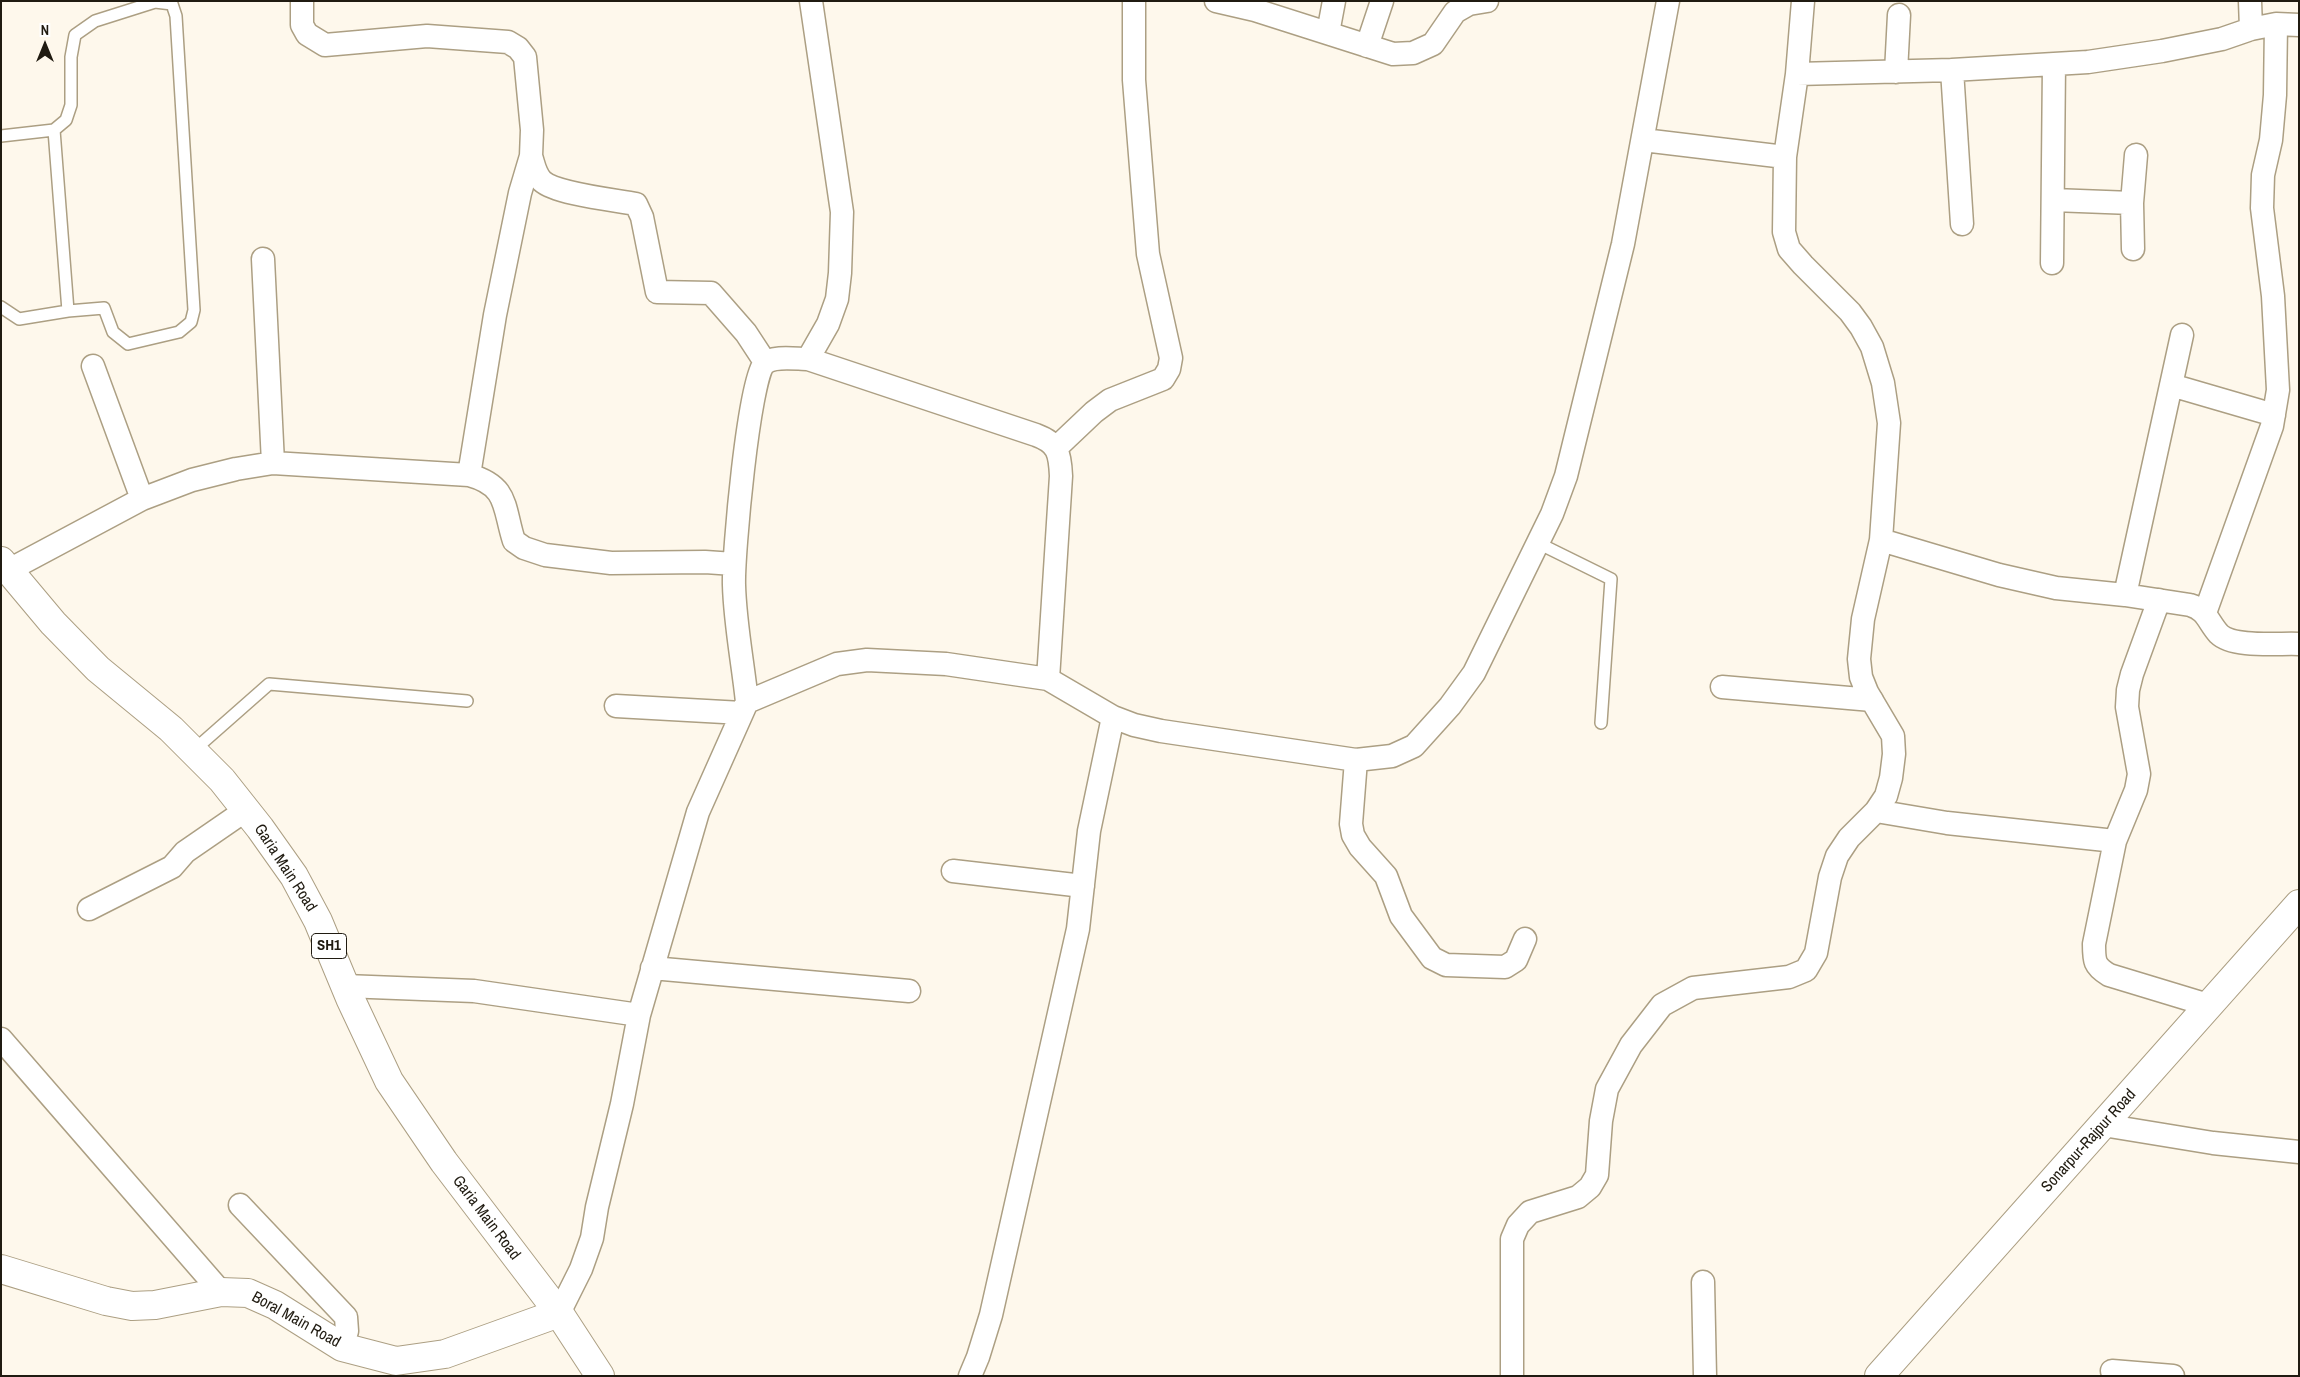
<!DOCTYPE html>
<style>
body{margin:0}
#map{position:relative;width:2300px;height:1377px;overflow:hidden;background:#fef8ec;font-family:"Archivo Narrow",sans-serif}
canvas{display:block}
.frame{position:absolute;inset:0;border:2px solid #201b11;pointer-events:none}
.north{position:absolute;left:20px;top:20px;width:50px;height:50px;-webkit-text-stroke:4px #fff;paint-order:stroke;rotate:0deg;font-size:14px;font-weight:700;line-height:20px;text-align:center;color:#201b11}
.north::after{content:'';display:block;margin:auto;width:18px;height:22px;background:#201b11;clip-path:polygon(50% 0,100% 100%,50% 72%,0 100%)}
</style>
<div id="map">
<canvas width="2300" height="1377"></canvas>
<div class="frame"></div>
<div class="north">N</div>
</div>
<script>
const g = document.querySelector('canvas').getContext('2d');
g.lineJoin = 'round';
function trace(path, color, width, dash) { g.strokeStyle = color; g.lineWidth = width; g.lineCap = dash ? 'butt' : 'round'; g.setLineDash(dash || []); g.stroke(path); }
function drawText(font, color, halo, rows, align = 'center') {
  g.font = font + ' "Archivo Narrow",sans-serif'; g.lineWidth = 4; g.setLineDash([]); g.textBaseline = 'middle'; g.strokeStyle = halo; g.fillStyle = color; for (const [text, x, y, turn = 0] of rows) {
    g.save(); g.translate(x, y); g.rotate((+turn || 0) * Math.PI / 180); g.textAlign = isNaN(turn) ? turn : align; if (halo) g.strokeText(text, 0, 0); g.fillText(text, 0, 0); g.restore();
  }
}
const lane = new Path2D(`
 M1,136L54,130L66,120L71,105V57L75,35L95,21L155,2L172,4L176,16L194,310L191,322L179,332L128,344L113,332L104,308L68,311
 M1,307L19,319L68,311L54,130
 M1538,543L1611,579L1601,723
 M193,751L269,684L467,701`);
const street = new Path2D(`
 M302,1V25L307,34L325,45L427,36L508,42L518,48L525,57L532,130L531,156L520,193L495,315L469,475
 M1216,1L1255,10L1393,54L1413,53L1433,44L1455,12L1469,4L1487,1
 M1803,1L1797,74L1952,70L2088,62L2162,51L2222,39L2251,29L2276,24L2299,25
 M2250,1L2251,29
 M1328,33L1334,1
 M1367,46L1382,1
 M1952,70L1962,224
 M1896,72L1899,15
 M1643,140L1785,157
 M531,156C534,165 535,174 542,181C556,194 615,200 636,204L642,217L657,292L711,293L746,333L765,362
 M2053,200L2132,203L2136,155
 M2132,203L2133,249
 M263,259L273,463
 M2052,263L2054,64
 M808,359L828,324L837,299L840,273L842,212L811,1
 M93,366L142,499
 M2171,385L2274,415
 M1056,448L1094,412L1110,400L1163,379L1169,369L1171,358L1148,254L1134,80V1
 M1881,540L1999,575L2056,588L2125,595L2190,605C2207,610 2208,622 2219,634C2233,648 2279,643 2299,644
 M9,570L142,499L192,480L236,469L273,463L469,475C509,486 503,507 514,541L524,548L545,555L611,563L705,562L734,564
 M2125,595L2182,335
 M2159,600L2132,674L2128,690L2127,707L2139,774L2136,790L2115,841L2094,944C2094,961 2094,966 2109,975L2208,1005
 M2205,613L2272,426L2278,390L2273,296L2262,208L2263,175L2271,140L2275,95L2276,24
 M1722,687L1872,700
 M747,702C743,663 735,624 734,585C733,555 749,380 764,364C773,355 796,359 808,359L1036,435C1058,443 1060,453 1061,476L1048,679
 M616,706L742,713
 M1113,717L1134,725L1161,731L1356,760L1392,756L1414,746L1450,706L1474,673L1552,514L1566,476L1623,244L1668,1
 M1356,760L1351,824L1353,835L1360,847L1386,876L1401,916L1432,958L1446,965L1505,967L1516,960L1525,939
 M1876,811L1947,823L2115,841
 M953,871L1083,886
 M89,909L172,867L185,852L246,810
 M652,968L909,991
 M345,986L474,991L639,1015
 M1,1039L221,1292
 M2103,1125L2213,1143L2299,1152
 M240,1205L346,1317L347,1331L342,1347
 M1703,1282L1705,1376
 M559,1313L581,1269L592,1238L597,1207L622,1104L639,1015L698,812L747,702L837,664L867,660L946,664L1048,679L1113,717L1089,831L1078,929L991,1315L978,1357L970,1376
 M2112,1371L2173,1376
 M1512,1376V1239L1518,1225L1530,1212L1578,1197L1590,1187L1597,1175L1601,1121L1607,1089L1631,1045L1662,1005L1693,988L1789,977L1806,970L1816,953L1830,877L1837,856L1849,838L1876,811L1886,796L1891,778L1894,754L1893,736L1867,692L1861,677L1859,659L1863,619L1881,540L1889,423L1883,383L1872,347L1861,327L1850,312L1803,265L1789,249L1784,232L1785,157L1797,74`);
const secondary = new Path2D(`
 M1,1269L106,1301L132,1306L155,1305L221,1292L248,1293L275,1305L342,1347L396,1361L445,1354L559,1313
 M1879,1376L2299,904`);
const primary = new Path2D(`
 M1,561L53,623L98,669L171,729L222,780L260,828L294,876L318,921L350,998L389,1081L444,1162L559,1313L600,1376`);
const shields = [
 [329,946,35]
];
const shieldNames = [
 ["SH1",329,946]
];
const streetNames = [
 ["Garia Main Road",285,868,57],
 ["Sonarpur-Rajpur Road",2089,1141,-48],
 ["Garia Main Road",486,1218,53],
 ["Boral Main Road",296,1320,29]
];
trace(lane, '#ac9f83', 14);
trace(street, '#ac9f83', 25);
trace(secondary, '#ac9f83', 30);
trace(primary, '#ac9f83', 30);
trace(lane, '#fff', 11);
trace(street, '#fff', 22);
trace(secondary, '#fff', 28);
trace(primary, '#fff', 28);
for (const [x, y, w] of shields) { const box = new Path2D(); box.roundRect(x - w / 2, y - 12.5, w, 25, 4); g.fillStyle = '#fff'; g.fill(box); trace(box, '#201b11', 1); }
drawText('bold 15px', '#201b11', null, shieldNames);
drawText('16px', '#201b11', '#fff', streetNames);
</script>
